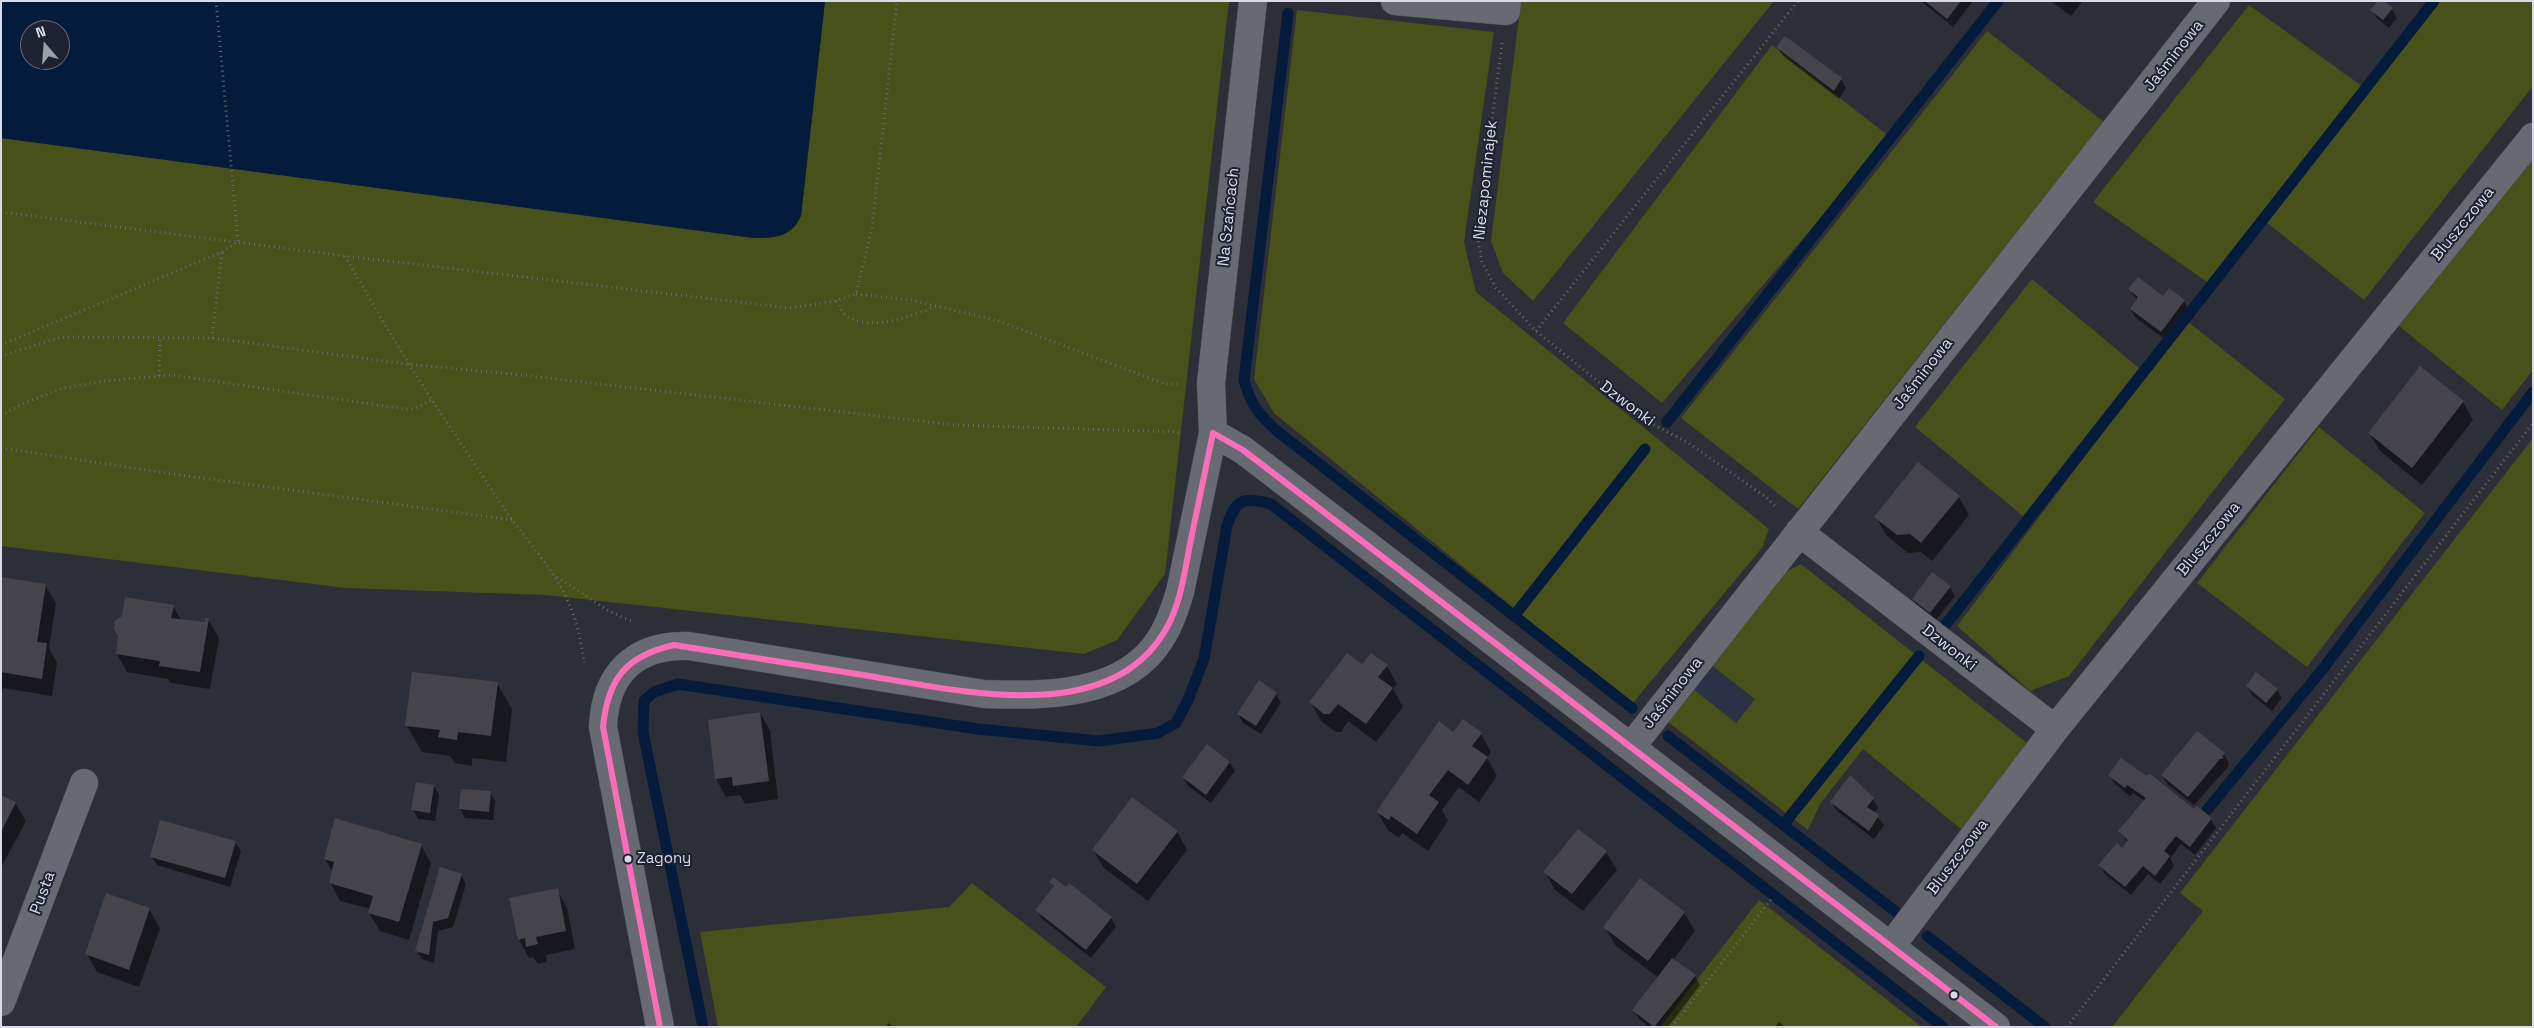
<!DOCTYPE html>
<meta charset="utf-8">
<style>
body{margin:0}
#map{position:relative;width:2534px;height:1028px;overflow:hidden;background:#2c2e38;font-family:"Space Grotesk",sans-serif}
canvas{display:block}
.frame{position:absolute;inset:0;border:2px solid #d9dce8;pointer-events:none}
.north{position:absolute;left:20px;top:20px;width:50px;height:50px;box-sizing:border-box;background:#1d2132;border:1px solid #686c7b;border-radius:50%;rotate:342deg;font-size:14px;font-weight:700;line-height:20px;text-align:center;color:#d9dce8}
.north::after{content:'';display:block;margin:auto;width:18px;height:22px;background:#9c9faa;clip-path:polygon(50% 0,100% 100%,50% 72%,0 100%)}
</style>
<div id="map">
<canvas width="2534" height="1028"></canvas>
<div class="frame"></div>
<div class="north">N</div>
</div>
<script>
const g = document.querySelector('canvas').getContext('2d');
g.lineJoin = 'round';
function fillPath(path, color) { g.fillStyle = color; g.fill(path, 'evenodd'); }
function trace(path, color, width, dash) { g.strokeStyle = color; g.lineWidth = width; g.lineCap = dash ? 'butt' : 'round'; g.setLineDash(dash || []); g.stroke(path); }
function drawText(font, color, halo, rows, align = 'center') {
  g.font = font + ' "Space Grotesk",sans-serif'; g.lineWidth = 4; g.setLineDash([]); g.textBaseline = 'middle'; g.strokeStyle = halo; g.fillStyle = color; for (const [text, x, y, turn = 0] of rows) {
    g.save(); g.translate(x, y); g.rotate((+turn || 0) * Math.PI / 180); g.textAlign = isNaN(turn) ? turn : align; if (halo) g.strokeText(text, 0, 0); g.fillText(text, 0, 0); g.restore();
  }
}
const built = new Path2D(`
 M1710,664L1755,699L1736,723L1692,688Z`);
const green = new Path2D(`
 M825,1H1229L1165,574L1117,640L1084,654L545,595L346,588L1,546V138L754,238L801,216Z
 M1521,1H1774L1533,301L1503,273L1491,241Z
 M2439,1H2533V86L2364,300L2266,222Z
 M2249,5L2362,86L2207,282L2093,202Z
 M1297,10L1494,32L1464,242L1476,292L1769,529L1762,548L1632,704L1274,413L1254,379Z
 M1987,31L2104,122L1798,509L1681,418Z
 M1772,45L1890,137L1662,403L1563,323Z
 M2533,156V370L2502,410L2399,326Z
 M2032,279L2139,368L2023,516L1915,427Z
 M2187,321L2285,399L2069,676L2030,691L1957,626Z
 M2319,427L2425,513L2307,667L2197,583Z
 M2533,438V1027H2112L2203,911L2180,893Z
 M1801,564L2027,743L1962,830L1863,749L1820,804L1808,830L1668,722L1692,688L1736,723L1755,699L1710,664L1774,578Z
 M972,883L1106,987L1076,1027H718L700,932L949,907Z
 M1759,900L1772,910L1922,1027H1660Z`);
const water = new Path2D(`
 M1,1H825L801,216C791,238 775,238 754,238L1,138ZM30,30H60V60H30Z`);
const shadow = new Path2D(`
 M1921,1H1973L1953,27Z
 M2051,1H2083L2071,16Z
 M2392,9L2397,18L2389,28L2377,18L2372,10Z
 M1778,47L1841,79L1846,88L1839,99L1783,56Z
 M2129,289L2163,298L2169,290L2184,301L2189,310L2166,340L2136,318L2131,310L2138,301Z
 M2463,402L2473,420L2422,485L2380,451L2369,433Z
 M1959,497L1969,515L1932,561L1921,552L1908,553L1886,535L1876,517Z
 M1,578L45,585L56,603L49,648L57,663L52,696L3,688L1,700Z
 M1950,587L1955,596L1935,621L1918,608L1913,599Z
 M173,606L181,620L206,624L208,619L219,638L210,689L171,683L168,679L127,672L117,654Z
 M1362,666H1387L1397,684L1393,689L1403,707L1376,742L1348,721L1341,732H1336L1321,721L1311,703Z
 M497,683L512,709L506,762L472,758V766L455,763L450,756L422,752L407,726Z
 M2247,686L2277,690L2282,698L2272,711L2252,695Z
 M1276,694L1281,703L1261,734L1243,723L1238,714Z
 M760,713L770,731L778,799L745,804L740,795L726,797L716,779L709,721Z
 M1454,734H1481L1491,752L1487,758L1497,776L1479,802L1459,787L1442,810L1448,821L1428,851L1402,833L1399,838L1388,830L1377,812Z
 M2224,754L2229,763L2228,767L2194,805L2167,784L2162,775Z
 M1230,762L1235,771L1211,803L1188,786L1183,777Z
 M2110,775L2194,810L2197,808L2211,819L2216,828L2195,855L2181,844L2170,858L2174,866L2160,884L2148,874L2131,895L2105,874L2100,865L2128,843L2120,831L2145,801L2133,793L2130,796L2115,784Z
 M434,786L439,795L435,821L418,819L413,810Z
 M463,790L490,792L495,801L493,820L465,818L460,809Z
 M1,796L15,803L26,821L1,868Z
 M1873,799L1878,808L1874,813L1884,825L1874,839L1837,811L1831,802Z
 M1177,832L1187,850L1148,901L1104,868L1093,850Z
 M235,842L241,851L230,887L157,865L151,856Z
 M421,845L431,863L409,940L380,931L369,913L371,909L340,901L330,882L333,872L325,859Z
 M1606,852L1617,870L1583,911L1555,890L1545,872Z
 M441,869L461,875L466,884L453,927L438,931L434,963L422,959L416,950Z
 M1641,879L1684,913L1695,931L1673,960L1695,976L1700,985L1668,1027H1649L1639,1019L1634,1010L1659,978L1615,945L1605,927Z
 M1051,882L1111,918L1116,927L1091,958L1042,919L1037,910L1054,888Z
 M557,890L567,908L575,949L546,955L547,962L538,964L533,957L529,958L519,940Z
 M149,909L160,928L139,987L97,972L87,954Z
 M1779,1022L1785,1027H1775Z
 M888,1023L894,1027H886Z`);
const stream = new Path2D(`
 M1288,13L1244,380C1251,405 1258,414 1277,431L1632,708
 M1667,422L1998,1
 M1514,616L1645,449
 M1943,628L2434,1
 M1668,736L1900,915
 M2207,810L2322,670L2533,392
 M1783,825L1919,656
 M1927,936L2045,1027
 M703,1027L643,732L644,701L654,692L678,684L978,729L1099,741L1158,733L1176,723L1188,700L1204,659L1227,526C1236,498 1244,497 1271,504L1943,1027`);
const building = new Path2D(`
 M1925,1H1961L1947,19Z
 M2378,1H2384L2393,8L2383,20L2370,10Z
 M1785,36L1842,78L1834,91L1776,47Z
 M2138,277L2163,296L2169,288L2185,300L2161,332L2130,309L2138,297L2128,289Z
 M2420,366L2464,401L2412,468L2368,433Z
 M1918,462L1960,496L1921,543L1910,534L1897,535L1874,517Z
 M1932,572L1951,586L1930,613L1912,599Z
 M1,577L46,584L37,642L47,643L42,679L1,672Z
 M125,597L174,605L171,618L205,622V618H209L200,672L159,666L160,661L116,654L118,636L114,629L115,621L122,616Z
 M1347,653L1362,664L1371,653L1388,665L1378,677L1393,688L1366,724L1338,704L1330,714H1324L1309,702Z
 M412,672L498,682L491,736L458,732L457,740L438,737L440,730L405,726Z
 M2256,672L2278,689L2266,703L2246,686Z
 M1259,680L1277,693L1256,726L1237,714Z
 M760,712L769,781L733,786L732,777L715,779L708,720Z
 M1463,719L1482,733L1472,746L1488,757L1468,785L1448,770L1429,795L1439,802L1417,834L1391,816L1389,820L1376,812L1439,721L1453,732Z
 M2197,731L2225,753L2222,757L2224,758L2220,759L2188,797L2161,775Z
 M1207,744L1230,762L1206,795L1182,777Z
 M2121,758L2147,776L2149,773L2194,809L2197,806L2212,818L2190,847L2176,836L2164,851L2170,856L2155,876L2143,866L2125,887L2098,865L2117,843L2122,848L2128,840L2118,831L2146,798L2127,785L2125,788L2108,775Z
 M1850,775L1874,798L1867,807L1879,815L1869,831L1830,802Z
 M416,782L434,785L430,813L411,810Z
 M461,789L491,791L489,812L459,809Z
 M1,795L16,802L1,832Z
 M1132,797L1178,831L1137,884L1092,850Z
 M335,818L422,844L399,922L368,913L373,896L329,883L334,862L324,859Z
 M160,820L236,841L225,878L150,857Z
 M1578,829L1607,851L1572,894L1543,872Z
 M440,867L462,874L448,918L433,922L429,955L415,951Z
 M1053,877L1066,887L1069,883L1112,917L1086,950L1035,910L1054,886L1049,882Z
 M1640,878L1685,912L1648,961L1603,927Z
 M558,888L566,931L536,937L538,944L526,947L525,938L518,940L509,898Z
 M106,893L150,908L129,970L85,954Z
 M1672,958L1696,975L1654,1027L1632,1010Z`);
const path = new Path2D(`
 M216,1L238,241
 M1502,43L1477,235L1482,262L1496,288L1536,331L1648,422L1687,442L1767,498L1777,508
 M1,212L345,256L789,308L836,301L856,294L872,228L897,1
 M345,256C378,314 412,371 450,427C471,458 491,490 513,521C552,573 576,595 584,663
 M856,294L911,300L999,321L1165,384H1178
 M836,301C839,305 842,313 847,316C871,332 913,316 937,306
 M1536,331L1798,1
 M212,338L222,252
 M1,345L222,252L237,242
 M1,356L62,337L212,338L407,364L522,375L955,425L1180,432
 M159,376L160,338
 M1,416L22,404L63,388L105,381L171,375L406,409H414L431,400
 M1,448L180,475L512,520
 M557,577L607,610L633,622
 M1672,1027L1773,897
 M2067,1027L2533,423`);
const minor = new Path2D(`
 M1395,1L1506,11L1507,1
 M1213,433L1243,450L1996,1027
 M1799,532L2055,729
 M1631,747L2216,1
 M1891,946L2055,729L2533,137
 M1,1002L84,783
 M660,1027L603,727C605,674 635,644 689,646L984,694C1045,696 1125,697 1161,638C1170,624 1175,608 1180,592L1213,433L1211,383L1253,1`);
const bus1 = new Path2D(`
 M1213,433L1243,450L1996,1027
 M660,1027L603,727C608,678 626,656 674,645C735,655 796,664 857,674C947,688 1100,729 1161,637C1180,610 1184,575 1190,544C1198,507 1205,470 1213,433`);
const markers = [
 [628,859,4.5,"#d9dce8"],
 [1954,995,4.5,"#d9dce8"]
];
const busNames = [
 ["Zagony",637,859]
];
const streetNames = [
 ["Jaśminowa",2174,56,-52],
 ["Niezapominajek",1486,180,-84],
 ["Na Szańcach",1229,217,-84],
 ["Bluszczowa",2463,224,-51],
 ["Jaśminowa",1923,374,-52],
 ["Dzwonki",1627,404,37],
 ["Bluszczowa",2209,539,-51],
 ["Dzwonki",1949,648,38],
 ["Jaśminowa",1673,693,-52],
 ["Bluszczowa",1958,857,-53],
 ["Pusta",43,893,-70]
];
fillPath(built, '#2c3147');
fillPath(green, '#475119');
fillPath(water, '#041b3b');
fillPath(shadow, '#0007');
trace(stream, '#041b3b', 11);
fillPath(building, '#46444b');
trace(minor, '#494a53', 29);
trace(path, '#67696f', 3, [1, 4]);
trace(minor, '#686a73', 28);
trace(bus1, '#fb6dba', 6);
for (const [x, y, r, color] of markers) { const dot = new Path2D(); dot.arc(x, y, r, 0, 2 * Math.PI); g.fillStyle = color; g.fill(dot); trace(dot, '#1d2132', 2); }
drawText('15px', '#d9dce8', '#1d2132', busNames, 'left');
drawText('16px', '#d9dce8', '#1d2132', streetNames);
</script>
